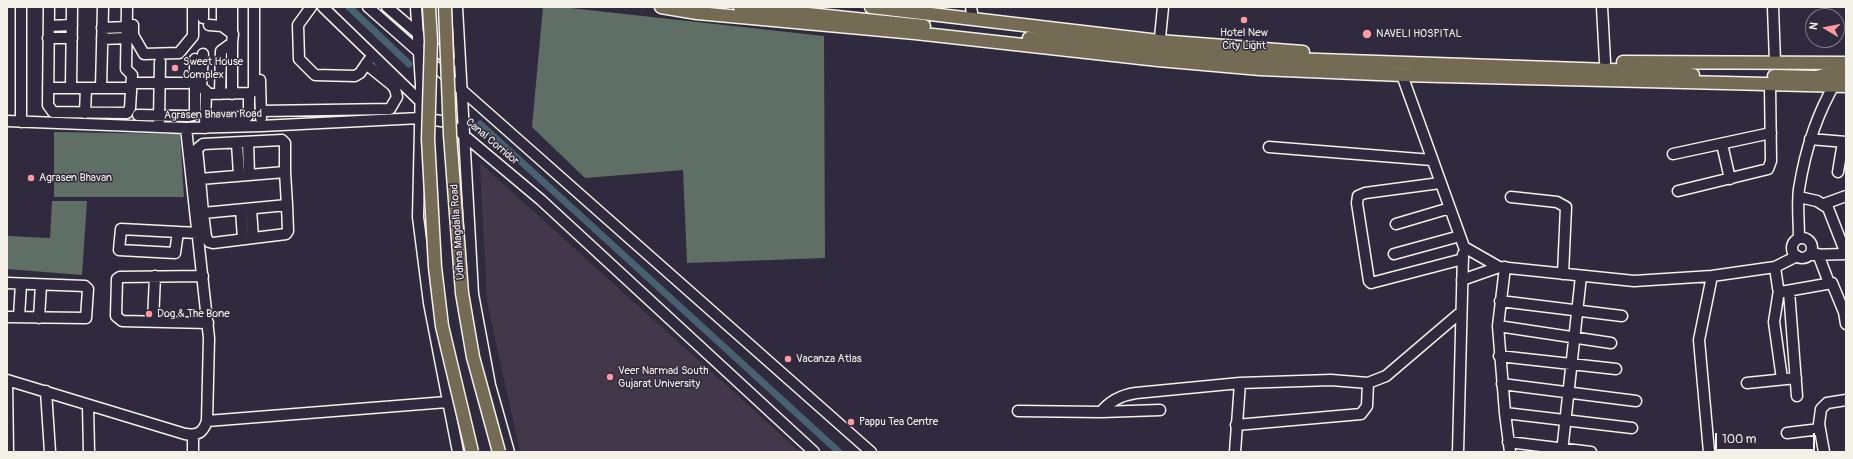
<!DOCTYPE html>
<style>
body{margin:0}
#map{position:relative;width:1853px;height:459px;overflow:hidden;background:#2f2a3d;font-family:Pangolin,sans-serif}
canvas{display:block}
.frame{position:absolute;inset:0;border:8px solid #f4f1e8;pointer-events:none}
.north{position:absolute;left:1805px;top:8px;width:40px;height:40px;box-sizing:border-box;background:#2f2a3d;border:1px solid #7e7a81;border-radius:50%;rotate:280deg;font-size:11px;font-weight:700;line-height:16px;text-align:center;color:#f4f1e8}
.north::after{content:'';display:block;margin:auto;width:14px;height:18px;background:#ff9aa2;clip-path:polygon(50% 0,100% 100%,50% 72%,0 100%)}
.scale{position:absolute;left:1715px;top:433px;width:100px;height:18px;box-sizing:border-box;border:2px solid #f4f1e8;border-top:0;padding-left:5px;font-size:12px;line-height:14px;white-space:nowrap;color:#f4f1e8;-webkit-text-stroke:3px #2f2a3d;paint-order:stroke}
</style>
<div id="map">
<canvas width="1853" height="459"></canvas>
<div class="frame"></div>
<div class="north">N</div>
<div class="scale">100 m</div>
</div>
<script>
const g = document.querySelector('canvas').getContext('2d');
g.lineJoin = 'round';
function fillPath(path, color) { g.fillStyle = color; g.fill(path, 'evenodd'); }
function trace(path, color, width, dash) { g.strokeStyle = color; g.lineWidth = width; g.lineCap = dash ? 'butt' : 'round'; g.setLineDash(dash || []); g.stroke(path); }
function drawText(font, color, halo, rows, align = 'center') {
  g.font = font + ' Pangolin,sans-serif'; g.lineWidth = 3; g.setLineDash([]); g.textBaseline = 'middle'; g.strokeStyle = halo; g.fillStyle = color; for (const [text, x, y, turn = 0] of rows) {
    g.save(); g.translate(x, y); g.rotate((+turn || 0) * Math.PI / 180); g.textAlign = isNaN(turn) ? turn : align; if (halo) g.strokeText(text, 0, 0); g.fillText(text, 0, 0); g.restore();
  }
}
const built = new Path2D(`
 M480,163L800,452H520L487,302Z`);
const green = new Path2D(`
 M543,7H561L824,36L825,258L687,263L683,170L585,178L532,127Z
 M54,132L180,134L184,197H54Z
 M52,201H87L82,275L7,269L8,236L50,238Z`);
const canal = new Path2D(`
 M349,7L409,64
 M480,124L839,452`);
const minor = new Path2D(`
 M49,7L48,105L53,112L127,113L130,108L132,75L126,69L127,7
 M72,7L71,88H131
 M222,7V26
 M232,7V32
 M311,7L298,25L299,59L315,75L355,76L360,73L369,60
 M323,7L422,103
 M368,7L871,452
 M387,7L451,62
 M416,7L421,84L418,217L429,303L458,452
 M457,7L473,294L490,385L509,452
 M971,7L973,19
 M1602,7L1605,62
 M1773,7L1775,62
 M203,18V7
 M133,25V35L144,54L179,53L193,36V7
 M209,25L222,26L233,34L232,43L221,51L220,94
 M49,26L72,25
 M102,28L127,27
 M48,38H72
 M102,39L127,38
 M1159,48L1163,7
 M203,54L201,87L206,91L205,128
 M1402,75L1464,247L1499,267L1634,281L1712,276L1775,267L1797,256
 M260,80L261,118
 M137,83H188
 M48,88H71
 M101,88L103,7
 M206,94L249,93L254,91V7
 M232,94V43
 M261,111L390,109L397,97L395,89L392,85L366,64
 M85,113L86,88
 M138,115L189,116L193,115L195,111V59
 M205,118L247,117L249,114V93
 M7,121L186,128L261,126L420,118L448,122L541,200L814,452
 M159,121L160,62
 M21,122V7
 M1810,139L1846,142
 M248,142L249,175
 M237,143L239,175
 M1722,144L1730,179
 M1269,147L1432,160
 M1673,154L1771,133
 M285,172L287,205L203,213L200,179Z
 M1838,172L1843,142
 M200,179L197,149L203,144L282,140L285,143V172
 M1440,183L1365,193L1358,196L1357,203L1369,281L1371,283L1463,259
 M1678,191L1768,169L1771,161L1770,85
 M1511,197L1557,202L1566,207L1563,274
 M1799,197L1817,201L1828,208L1846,254
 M1824,204L1846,196
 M251,209L253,238
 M241,210L243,239
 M203,213L206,237L209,242L213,243L286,234L288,231L287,205
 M1396,224L1450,208
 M178,232L175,253L119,250L121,229L178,232L198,233
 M1799,238C1799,222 1797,205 1799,189C1805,151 1817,113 1837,80
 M1792 248a10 10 0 1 1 20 0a10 10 0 1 1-20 0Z
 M1394,254L1460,236
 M1818,254L1829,283
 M1809,255L1846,254
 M1505,267L1498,326L1505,413L1510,452
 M1775,267L1778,288L1781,292L1832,283L1844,312L1846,324
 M203,276L120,277L117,279L116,316L122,321L208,323
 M1462,280L1499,267
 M7,283L85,286L88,289L86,318L7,317
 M1779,290L1774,322L1782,379
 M1789,291L1797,396
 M1500,301L1622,316
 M19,317L21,284
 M39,318L41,285
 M153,321L155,276
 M1498,326L1611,343
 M1499,356L1616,369
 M7,380L185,434C197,436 203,433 207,421L209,338L186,128
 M7,380L8,452
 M1747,383L1796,378
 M1502,384L1636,401
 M46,391L50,452
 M88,406L89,452
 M1018,411L1101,412L1160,410
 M1101,412C1109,402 1122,395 1136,393L1240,383L1331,380L1368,383L1386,376L1461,312
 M1505,413L1632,428
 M207,421L447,402
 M1236,425L1361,414L1367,406L1368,383
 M1787,433L1820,429
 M1508,442L1591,452
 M193,452V435
 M1235,452L1240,383
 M1458,452L1463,254
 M1562,452L1581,276
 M1709,452L1699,340L1712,276
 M1824,452L1819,424L1821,409L1827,403L1846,400`);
const major = new Path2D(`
 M661,7L697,13L915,33L1158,60L1260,69L1402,75L1846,86
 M740,7L924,26
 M871,7L1159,41L1303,52
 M1029,38L1277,61L1290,59L1668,72L1693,75
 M1623,62L1846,63
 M1774,76L1817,77L1827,74H1846`);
const majorBridge = new Path2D(`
 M429,7L431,41L428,139L435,267L442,326L472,452
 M445,7L450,135L462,293L473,357L499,452`);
const markers = [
 [1244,20,4,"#ff9aa2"],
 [1367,34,5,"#ff9aa2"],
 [175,68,4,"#ff9aa2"],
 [31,178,4,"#ff9aa2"],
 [149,314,4,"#ff9aa2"],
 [788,359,4,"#ff9aa2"],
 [610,377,4,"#ff9aa2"],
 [851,422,4,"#ff9aa2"]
];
const poiNames = [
 ["Hotel New",1244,33,"center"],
 ["City Light",1244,46,"center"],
 ["NAVELI HOSPITAL",1376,34],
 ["Sweet House",183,62],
 ["Complex",183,75],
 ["Agrasen Bhavan",39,178],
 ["Dog & The Bone",157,314],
 ["Vacanza Atlas",796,359],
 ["Veer Narmad South",618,371],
 ["Gujarat University",618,384],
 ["Pappu Tea Centre",859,422]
];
const streetNames = [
 ["Agrasen Bhavan Road",213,115,-1],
 ["Canal Corridor",492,142,40],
 ["Udhna Magdalla Road",458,232,-94]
];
fillPath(built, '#433849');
fillPath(green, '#5f6f66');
trace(canal, '#486170', 7);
trace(minor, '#f4f1e8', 13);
trace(major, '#f4f1e8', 15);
trace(minor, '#2f2a3d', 10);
trace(major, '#746b55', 12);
trace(majorBridge, '#f4f1e8', 15, []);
trace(majorBridge, '#746b55', 12);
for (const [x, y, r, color] of markers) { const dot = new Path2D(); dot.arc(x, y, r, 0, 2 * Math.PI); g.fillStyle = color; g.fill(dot); trace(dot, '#2f2a3d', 1.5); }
drawText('11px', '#f4f1e8', '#2f2a3d', poiNames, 'left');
drawText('11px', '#f4f1e8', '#2f2a3d', streetNames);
</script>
